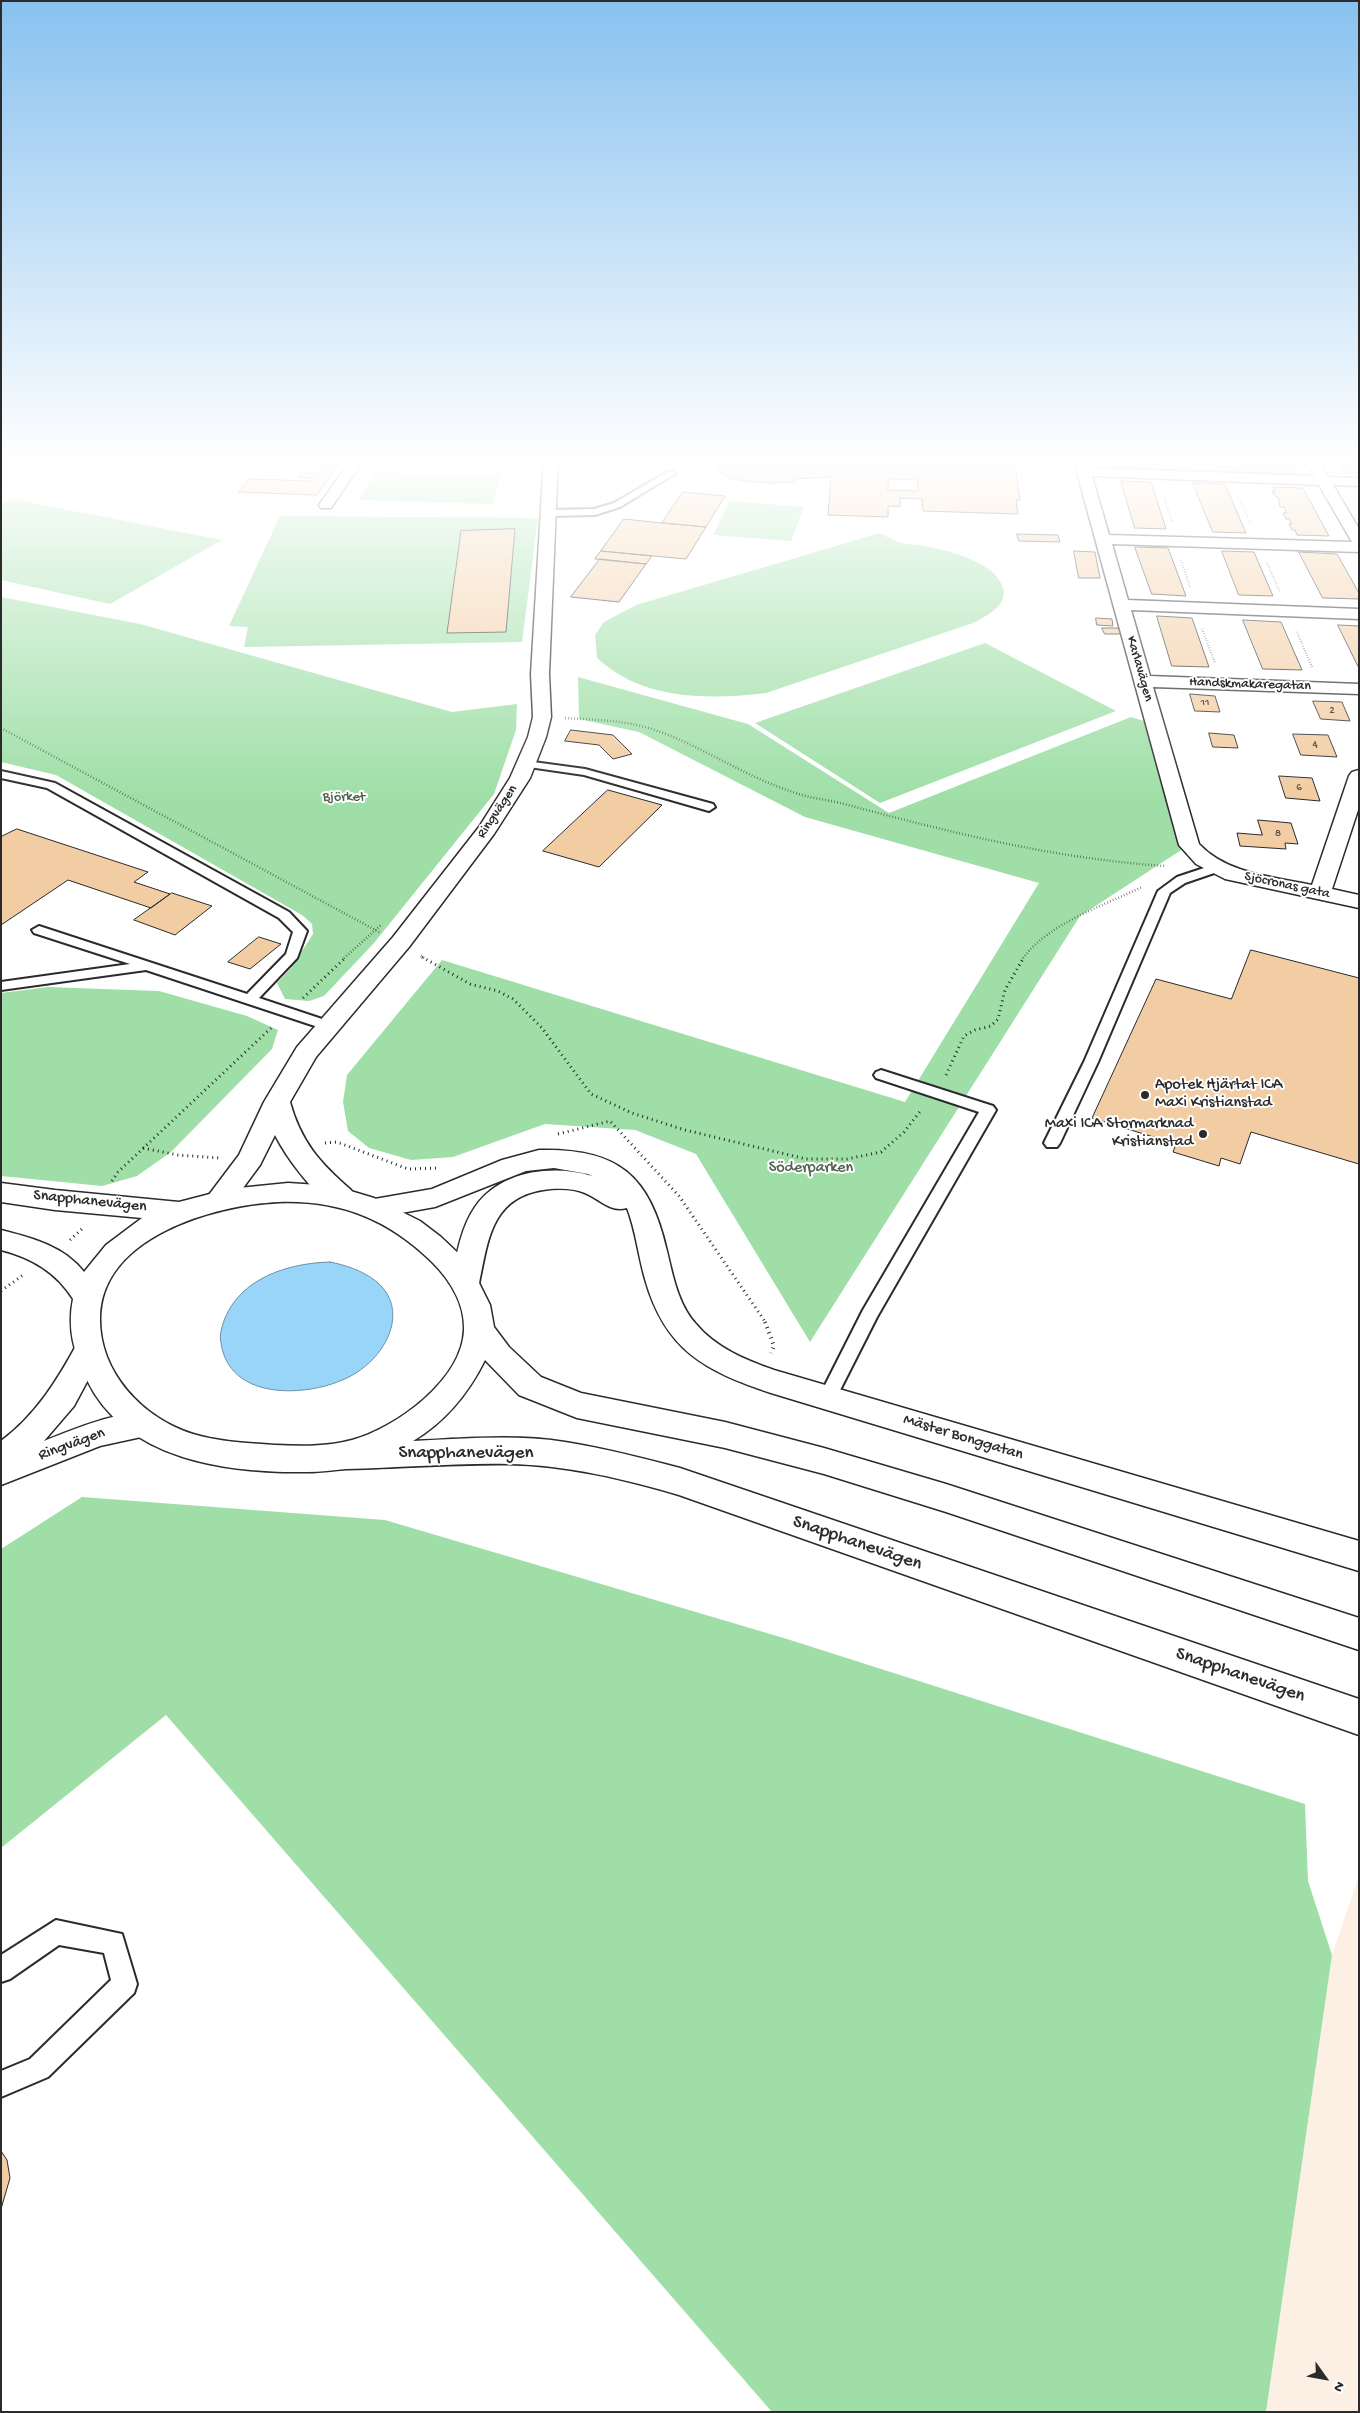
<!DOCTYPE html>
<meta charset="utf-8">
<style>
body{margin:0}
#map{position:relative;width:1360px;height:2413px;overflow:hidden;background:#fff;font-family:"Gochi Hand",sans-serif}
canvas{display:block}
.frame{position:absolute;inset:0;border:2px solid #2b2b2b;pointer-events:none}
.north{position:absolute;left:1300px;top:2353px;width:50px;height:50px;-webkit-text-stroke:4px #fff;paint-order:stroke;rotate:122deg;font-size:14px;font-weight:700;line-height:20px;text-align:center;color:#2b2b2b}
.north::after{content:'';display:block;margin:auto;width:18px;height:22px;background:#2b2b2b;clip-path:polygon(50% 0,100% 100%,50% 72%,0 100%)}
</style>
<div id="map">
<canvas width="1360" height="2413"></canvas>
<div class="frame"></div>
<div class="north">N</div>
</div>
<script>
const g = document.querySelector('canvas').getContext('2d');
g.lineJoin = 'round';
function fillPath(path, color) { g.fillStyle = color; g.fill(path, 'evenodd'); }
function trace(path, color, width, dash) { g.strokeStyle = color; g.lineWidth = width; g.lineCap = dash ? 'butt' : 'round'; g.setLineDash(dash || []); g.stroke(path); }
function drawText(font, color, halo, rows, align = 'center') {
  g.font = font + ' "Gochi Hand",sans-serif'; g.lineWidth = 4; g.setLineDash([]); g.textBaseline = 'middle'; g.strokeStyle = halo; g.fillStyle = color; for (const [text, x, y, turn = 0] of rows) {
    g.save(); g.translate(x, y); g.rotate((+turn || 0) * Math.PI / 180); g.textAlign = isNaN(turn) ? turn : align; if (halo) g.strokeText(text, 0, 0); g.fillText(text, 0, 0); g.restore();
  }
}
const built = new Path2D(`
 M1359,1876V2412H1266L1332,1955Z`);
const green = new Path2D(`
 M461,458H537L536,470L459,469Z
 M376,472L501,475L493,504L358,500Z
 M12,499L222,540L110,604L1,580V504Z
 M730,501L804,507L791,541L713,535Z
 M280,516L538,518L522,642L244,647L248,627L229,626Z
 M880,533C886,536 894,541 901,543C908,545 917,544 924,546C948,550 996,562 1003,588C1008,606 986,616 973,623L766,693C707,700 642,700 597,658L595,635L604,622L636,605Z
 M1,597L140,624L452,712L517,704L516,730L494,794L374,943L324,996L309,1001L285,999L277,983L291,968L313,934L312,924L302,915L56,775L1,762Z
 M985,643L1116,711L880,803L755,723Z
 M578,677L748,724L889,813L1131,717L1154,724L1189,845L1080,916L810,1342L696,1154L635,1130L545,1124L453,1157L411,1160L369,1148L348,1131L343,1102L347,1075L442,960L905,1102L1039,883L805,817L639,732L579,719Z
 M48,987L159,991L247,1016L278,1030L272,1049L171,1152L137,1176L102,1186L1,1176V993Z
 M82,1497L385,1520L787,1639L1305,1804L1308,1881L1332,1955L1266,2412H772L166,1715L1,1848V1549Z`);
const water = new Path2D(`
 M330,1262C361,1268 399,1285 392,1324C387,1350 364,1372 340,1381C301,1397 229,1399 221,1343C219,1335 222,1326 225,1318C242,1277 290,1263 330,1262Z`);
const building = new Path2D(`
 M712,458L1014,460L1020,500H1016L1018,514L923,511L922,499L900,498V507L888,506V517L828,515L831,477L794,479L795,482L770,483L745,481L728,478L721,473ZM889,479L918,480V491L888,490Z
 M1112,458L1145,460L1149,469L1114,468Z
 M1262,458H1288L1297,474L1205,471L1201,462L1264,464Z
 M299,459L342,460L317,495L238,492L249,479L313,481L315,478L298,477L301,473H318L323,467L293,466Z
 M1145,460L1201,462L1205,471L1149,469Z
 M1339,463L1359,464V473H1345Z
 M1121,481L1151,482L1166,529L1135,528Z
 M1193,483L1225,484L1246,533L1213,532Z
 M1273,487L1303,488L1329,536L1297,535L1295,530H1292L1289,524H1292L1289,519H1286L1283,513H1287L1284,507H1280L1278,497L1275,496L1272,491H1275Z
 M683,492L725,496L706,527L662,523Z
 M624,519L662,523L706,527L686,559L601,551Z
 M515,529L506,632L447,633L461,531Z
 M1017,534L1058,535L1060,542L1019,541Z
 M1135,547L1168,548L1186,596L1152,594Z
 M601,551L652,556L646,564L595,559Z
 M1074,551L1095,552L1100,578H1079Z
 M1222,551L1254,552L1273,596L1239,595Z
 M1299,552L1337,554L1359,593V599L1323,598Z
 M600,559L646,564L619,602L571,597Z
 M1157,616L1192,618L1209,667L1172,666Z
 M1096,618L1112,619L1113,626L1097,625Z
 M1243,620L1281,622L1302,670L1263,669Z
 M1338,625L1359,626V668Z
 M1102,628H1118L1121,634H1105Z
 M1190,694L1215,696L1220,712L1195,711Z
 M1313,701L1342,702L1350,721L1321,719Z
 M571,730L613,735L632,754L613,759L599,745L565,741Z
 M1209,733L1234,735L1238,748L1213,747Z
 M1293,734L1328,735L1337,757L1301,755Z
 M1279,776L1312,778L1320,801L1286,798Z
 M608,790L662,805L599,867L543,851Z
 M1258,820L1291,823L1298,844L1285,843L1286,849L1240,846L1237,833L1262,835Z
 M17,829L148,872L134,882L170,894L151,908L68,880L1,925V837Z
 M172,893L212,906L175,935L134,920Z
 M259,937L281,944L250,969L228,962Z
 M1251,950L1359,978V1164L1251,1132L1240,1164L1221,1158L1219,1166L1173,1152L1176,1144L1092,1118L1156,979L1231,999Z
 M1,2151L7,2160L10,2178L1,2209Z`);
const pathFar3 = new Path2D(`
 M1163,494L1172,522
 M1238,496L1251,525
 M1181,560L1190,587
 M1267,563L1280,592
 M1202,629L1215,663
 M1297,632L1312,667`);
const pathFar2 = new Path2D(`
 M565,718C596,720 625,720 655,730C704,747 747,778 796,793C813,799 831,800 848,805C953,833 1056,859 1166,866
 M1,728L379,932
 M421,956L424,958
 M344,958L382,924
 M1023,958C1049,923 1103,906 1142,887`);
const pathFar1 = new Path2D(`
 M422,957L470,984L498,991L513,999L542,1028L591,1094L632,1113L685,1130L806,1159H847L881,1152L904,1132L922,1109
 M303,998L346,957
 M946,1075L964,1036L975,1030L991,1026L998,1019L1005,990L1024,957
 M558,1134L610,1121L679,1196L766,1323
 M325,1143L337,1142L408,1169L439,1168
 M143,1148L178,1155L219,1158
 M112,1181L118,1172L271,1028
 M70,1240L84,1227
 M1,1291L23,1275`);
const path = new Path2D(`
 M765,1322L774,1346L771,1353`);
const service = new Path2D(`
 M669,471L676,473L620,507L595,515L549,516L545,513L549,510L594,509L614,503Z
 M526,761L585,769L713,804L715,807L709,811L584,775L522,766V762Z
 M1,771L55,783L289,912L307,931L297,958L259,998L334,1023L336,1026L334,1029H324L146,970L1,990V982L130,964L34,933L32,930L39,926L247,994L286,954L293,932L279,918L47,788L1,778Z
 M1216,864L1222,868L1220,871L1185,883L1170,893L1098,1062L1060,1143L1057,1147H1047L1044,1143L1084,1062L1158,891L1177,877Z
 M881,1070L993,1106L996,1110L877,1317L834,1402L828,1404L822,1402L819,1397L863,1310L979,1112L876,1078L874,1075L876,1072Z
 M56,1920L122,1934L137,1984L134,1993L48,2077L1,2097V2071L30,2059L111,1980L104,1953L59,1945L10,1979L1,1982V1955Z`);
const minor = new Path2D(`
 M352,458H365L331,508H321L319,505Z
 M1073,458H1087L1090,468L1314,476L1303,458H1317L1328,477L1359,478V486L1333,485L1359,529V552L1112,544L1128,600L1359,609V619L1131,610L1150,676L1359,684V694L1153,687L1199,844C1227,874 1274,877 1312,885L1349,776L1352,772L1359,770V807L1332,889L1359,895V908L1225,879L1196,864L1179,845ZM1092,476L1319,485L1352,542L1109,535Z
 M539,1150C619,1148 650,1176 667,1251C673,1276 678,1304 696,1324C716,1348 746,1360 774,1370L1359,1541V1571L771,1393C705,1371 665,1350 645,1279C638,1255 636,1231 627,1208C610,1213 600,1199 585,1193C573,1188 556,1188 543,1190C491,1198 488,1241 479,1284L475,1292L465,1295L455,1292L451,1284C456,1258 460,1229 475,1207C500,1171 552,1164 592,1176L588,1174L554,1168L526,1171L435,1207L373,1218L363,1215L359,1208L363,1201L432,1189L502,1160Z
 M89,1338L100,1342L104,1350L74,1406L44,1441C73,1430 126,1406 155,1416L160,1425L155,1434L100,1446L1,1485V1441C36,1415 58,1379 78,1342Z`);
const tertiary = new Path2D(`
 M544,458H558L549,674L551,717L546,737L530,778L494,834L409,947L316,1057L290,1102C301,1142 320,1163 351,1190L355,1197L351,1204C344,1206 338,1207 332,1204C312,1193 285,1155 275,1135L260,1165L229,1207L219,1210L209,1207L205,1200L239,1155L264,1102L297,1047L393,937L479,827L510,778L528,737L533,717L531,674Z`);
const secondary = new Path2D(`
 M1,1183L55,1190L179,1202L229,1189L288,1183L334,1186L374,1198L420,1221L441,1237L460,1255L475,1275L490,1305L494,1327L509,1347L541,1377L581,1393L725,1422L824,1448L946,1484L1359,1618V1650L946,1512L824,1474L725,1448L577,1418L519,1395L485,1360C468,1394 446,1421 413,1441C463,1439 515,1434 565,1442C604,1448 642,1458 680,1468L1359,1699V1735L679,1495C624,1479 567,1465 508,1464C454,1463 400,1468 346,1469C333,1470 321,1472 308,1472C228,1473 126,1461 87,1380C74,1353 67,1329 73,1299C56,1272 32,1258 1,1250V1230C32,1238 64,1246 84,1272L106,1245L142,1218L55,1210L1,1202ZM279,1202C340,1200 388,1219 432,1262C450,1280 465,1304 464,1330C462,1380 396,1428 352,1440C326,1447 301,1446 275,1445C247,1443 220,1442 193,1434C143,1418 99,1373 100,1317C102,1237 213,1205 279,1202Z`);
const markers = [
 [1145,1095,5,"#2b2b2b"],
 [1203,1134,5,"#2b2b2b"]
];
const farNumbernames = [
 ["11",1205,703],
 ["2",1332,711],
 ["4",1315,745],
 ["6",1299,788],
 ["8",1278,834]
];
const farStreetnames = [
 ["Karlavägen",1139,669,74],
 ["Handskmakaregatan",1250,685,2],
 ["Ringvägen",498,812,-56],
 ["Sjöcronas gata",1287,886,12]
];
const farParknames = [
 ["Björket",344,798]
];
const poiNames = [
 ["Apotek Hjärtat ICA",1155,1086],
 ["Maxi Kristianstad",1155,1104],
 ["Maxi ICA Stormarknad",1193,1125,"right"],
 ["Kristianstad",1193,1143,"right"]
];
const parkNames = [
 ["Söderparken",811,1169]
];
const streetNames = [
 ["Snapphanevägen",90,1202,6],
 ["Mäster Bonggatan",963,1438,17],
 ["Ringvägen",72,1445,-20]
];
const nearStreetnames = [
 ["Snapphanevägen",466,1454],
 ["Snapphanevägen",857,1544,19],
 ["Snapphanevägen",1240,1676,19]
];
fillPath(built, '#fbf0e3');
fillPath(green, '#9fdfa7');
fillPath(water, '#98d5f9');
trace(water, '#6c91a7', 1);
fillPath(building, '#f2cca2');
trace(building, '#2b2b2b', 1);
trace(service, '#2b2b2b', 4);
trace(minor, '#2b2b2b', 3);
trace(tertiary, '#2b2b2b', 3);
trace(secondary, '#2b2b2b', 3);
trace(pathFar3, '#2b2b2b', 2, [0.5, 2]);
trace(pathFar2, '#2b2b2b', 2.5, [0.5, 2.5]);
trace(pathFar1, '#2b2b2b', 3, [1, 4]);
trace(path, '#2b2b2b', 4, [1, 4.5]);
fillPath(service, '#fff');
fillPath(minor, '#fff');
fillPath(tertiary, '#fff');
fillPath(secondary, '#fff');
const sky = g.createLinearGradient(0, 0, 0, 796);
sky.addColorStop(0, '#88c1ef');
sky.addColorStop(0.58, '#fff');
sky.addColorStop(1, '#ffffff00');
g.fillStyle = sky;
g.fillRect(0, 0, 1360, 796);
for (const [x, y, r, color] of markers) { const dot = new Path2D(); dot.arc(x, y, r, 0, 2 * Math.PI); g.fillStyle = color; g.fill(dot); trace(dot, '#fff', 2); }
drawText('11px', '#5d5349', null, farNumbernames);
drawText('14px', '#2b2b2b', '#fff', farStreetnames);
drawText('14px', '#4e6150', '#fff', farParknames);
drawText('16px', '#2b2b2b', '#fff', poiNames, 'left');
drawText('16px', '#4e6150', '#fff', parkNames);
drawText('16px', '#2b2b2b', '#fff', streetNames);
drawText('19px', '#2b2b2b', '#fff', nearStreetnames);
</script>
